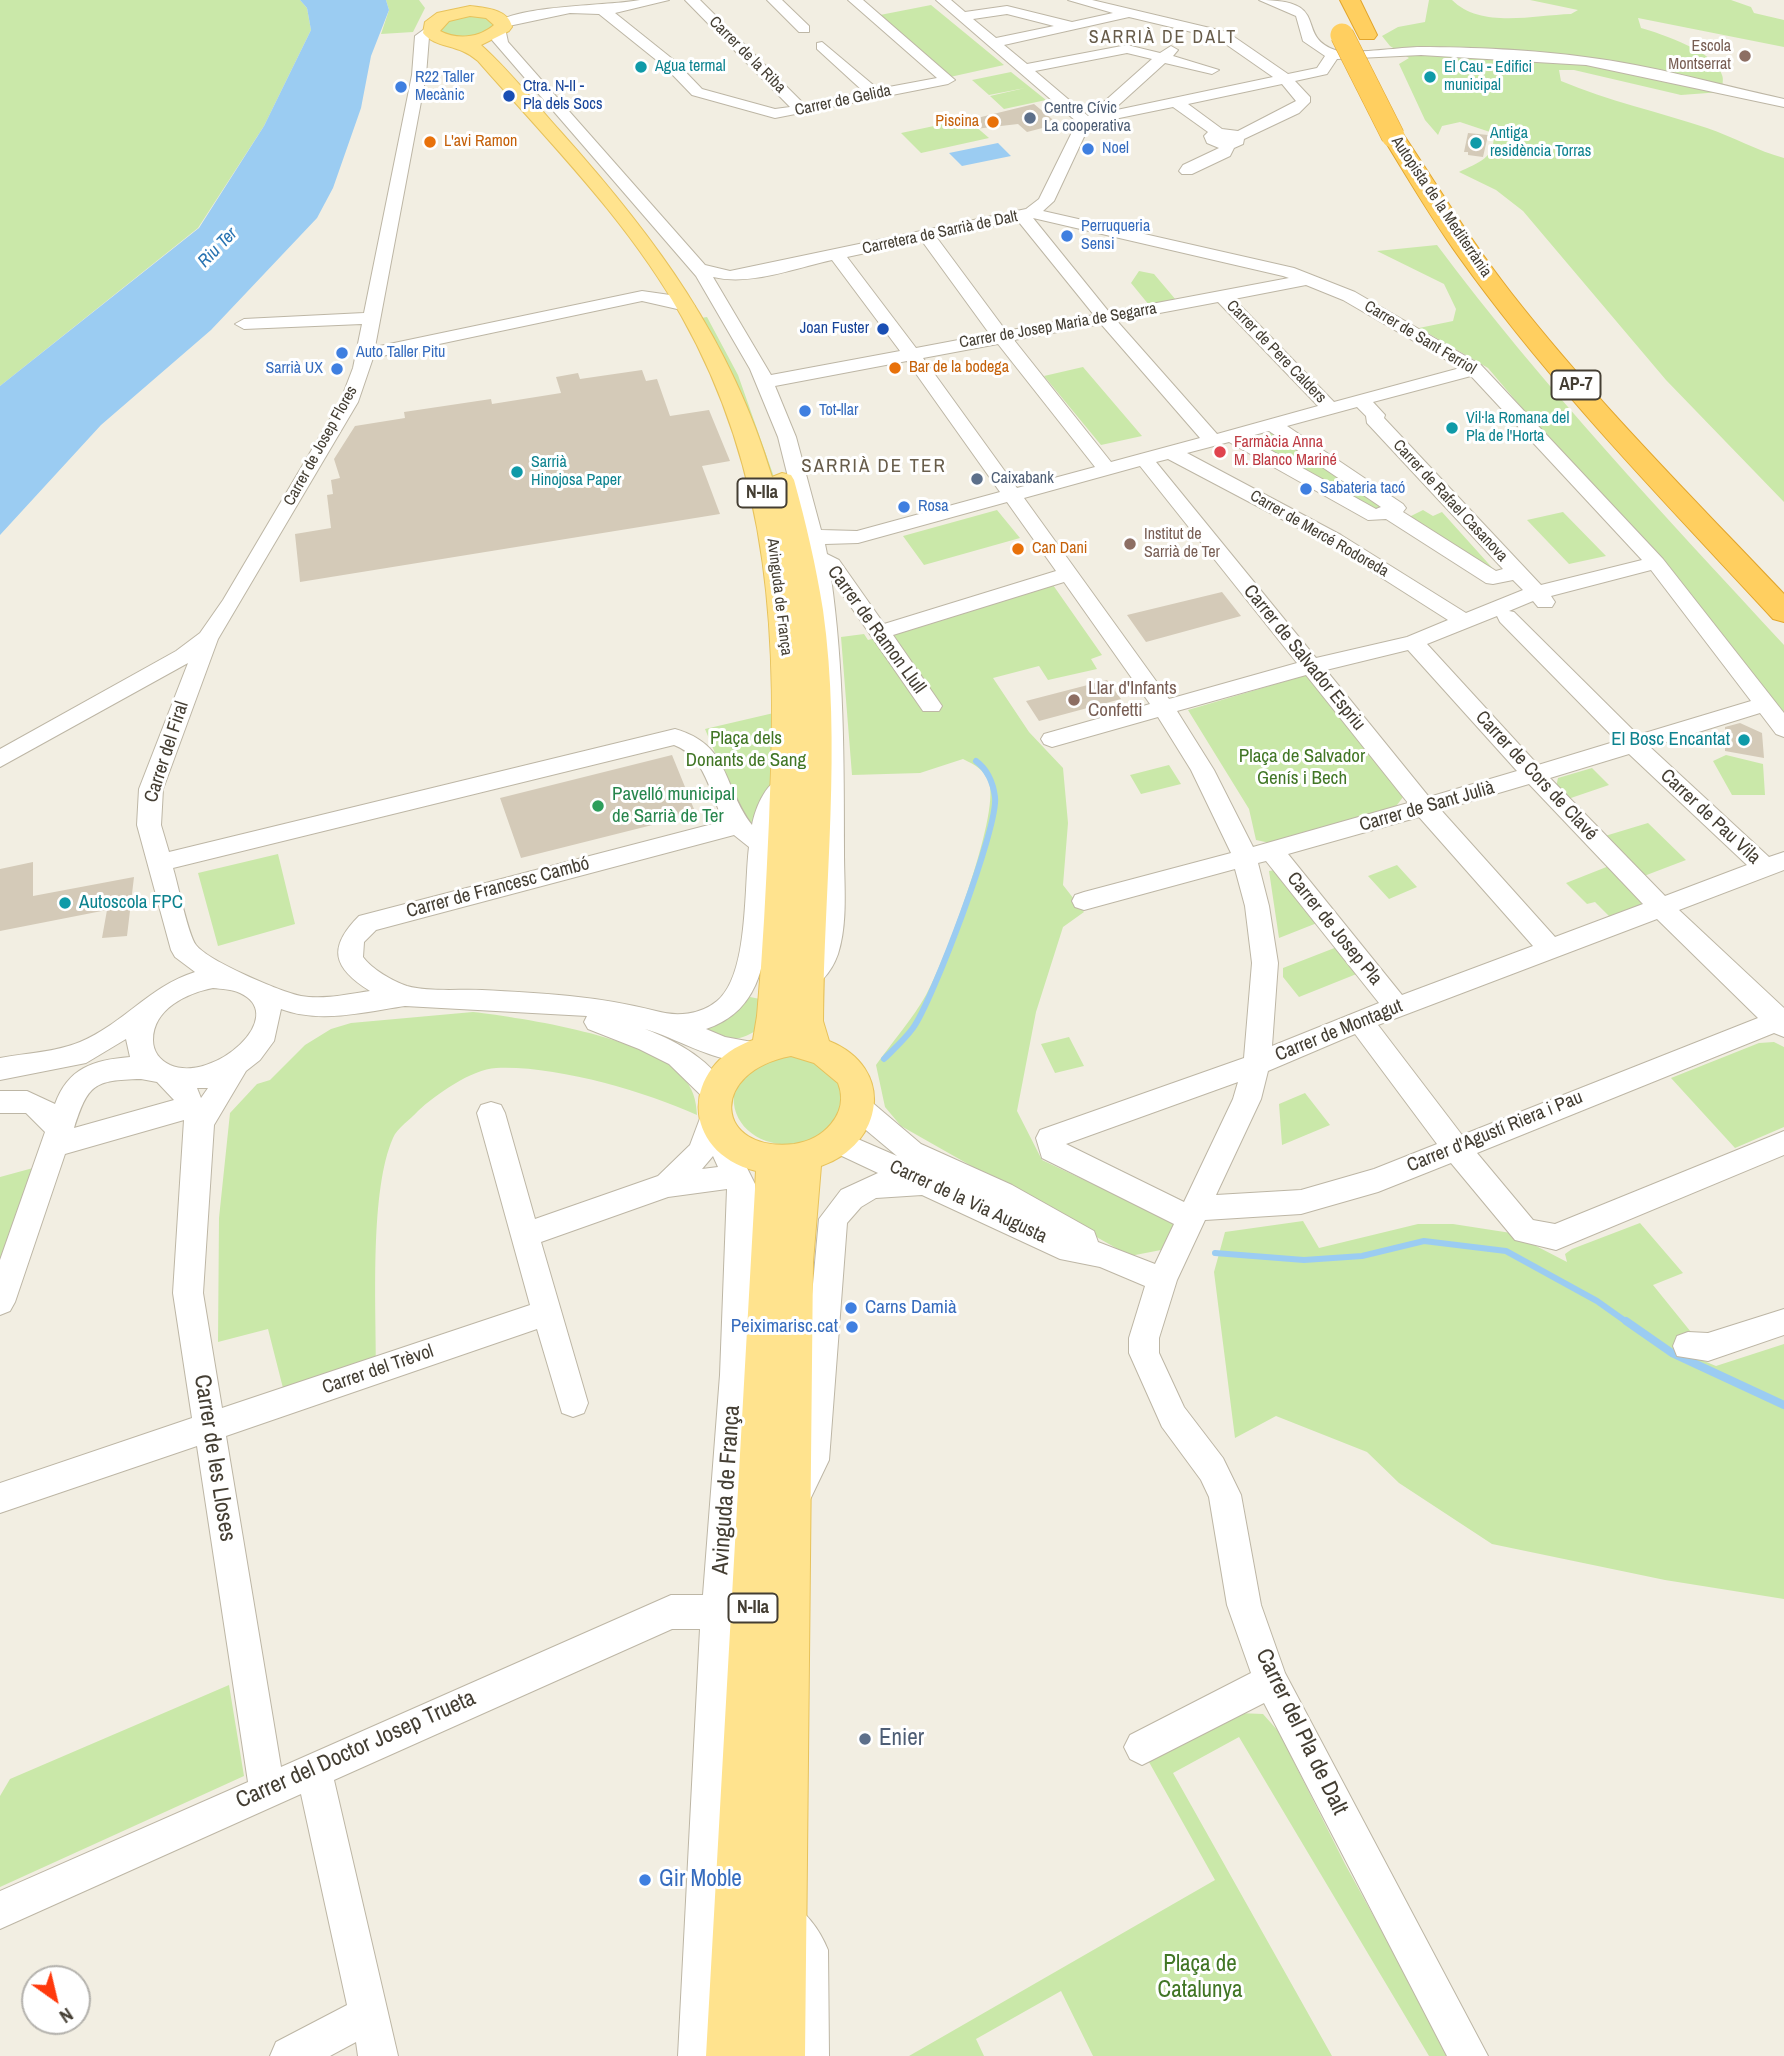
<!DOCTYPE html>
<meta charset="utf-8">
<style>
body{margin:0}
#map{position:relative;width:1784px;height:2056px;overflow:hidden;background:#f2eee2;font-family:"Archivo Narrow",sans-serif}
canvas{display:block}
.north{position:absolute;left:21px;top:1965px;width:70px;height:70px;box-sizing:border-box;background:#fff;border:2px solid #b4b2ad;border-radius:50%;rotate:146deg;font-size:19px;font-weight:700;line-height:28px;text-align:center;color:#443e33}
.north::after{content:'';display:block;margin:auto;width:24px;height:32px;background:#ff390c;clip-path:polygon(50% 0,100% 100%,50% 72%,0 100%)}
</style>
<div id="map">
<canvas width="1784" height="2056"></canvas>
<div class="north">N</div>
</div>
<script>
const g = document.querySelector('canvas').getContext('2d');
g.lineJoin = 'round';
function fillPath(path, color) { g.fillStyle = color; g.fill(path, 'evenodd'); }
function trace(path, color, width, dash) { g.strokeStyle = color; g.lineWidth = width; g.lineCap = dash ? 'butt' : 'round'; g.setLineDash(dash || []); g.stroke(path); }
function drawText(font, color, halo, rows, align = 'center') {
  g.font = font + ' "Archivo Narrow",sans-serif'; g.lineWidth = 6; g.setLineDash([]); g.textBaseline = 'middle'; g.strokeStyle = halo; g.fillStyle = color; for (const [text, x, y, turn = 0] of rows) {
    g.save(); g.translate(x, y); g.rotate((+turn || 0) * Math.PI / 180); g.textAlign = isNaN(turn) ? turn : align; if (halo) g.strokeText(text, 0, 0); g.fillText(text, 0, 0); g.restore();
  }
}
const green = new Path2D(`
 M0,0H300L307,8L311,30L264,126L198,228L0,386Z
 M386,0H419L425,8L413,32L381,34L389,10Z
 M1429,0H1452C1481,29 1534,15 1571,14L1578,10L1530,0H1731L1751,7L1754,13L1784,20V47L1638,18L1641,28C1662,34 1716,52 1722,75C1724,79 1722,87 1721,92L1681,95L1574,70H1559L1561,81C1608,101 1659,112 1707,128C1733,137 1758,151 1784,158V502L1666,380L1523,211L1496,190L1459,172C1478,163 1497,157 1493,133L1460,122L1442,126L1438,135L1425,120L1399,64L1409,58L1390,46L1382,36L1398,27L1425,22Z
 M931,5L1004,65L950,77L880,15Z
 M464,15L489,18L494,26C478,39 460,39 441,34L438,24Z
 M1011,72L1046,100L1004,109L990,96L1025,88L989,95L972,80Z
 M967,119L989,138L921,153L901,133Z
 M1437,245C1543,387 1664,515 1784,645V717L1488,368L1419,328L1453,321L1456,309L1444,284L1377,251Z
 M1139,271L1154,274L1176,300L1149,305L1131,283Z
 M707,317L738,375L774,477L789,595L701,318Z
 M1083,367L1142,436L1101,445L1044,376Z
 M1273,432L1383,506L1372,511L1247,442L1249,438Z
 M997,510L1020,538L924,565L903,536Z
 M1423,510L1433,516L1442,512L1496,572L1407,518Z
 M1563,512L1606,556L1569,564L1527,520Z
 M1053,585L1102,655L1091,659L1097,669L1048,680L1039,666L993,678L1029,732L1063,768L1068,823L1063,885L1084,912L1063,927L1036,1012L1017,1111L1042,1160L1175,1223L1161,1250L1130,1256L901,1126L885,1107L876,1065C892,1042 912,1020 926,995C944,963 1000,815 989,783C984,769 975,765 963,759L920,773L852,775L841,637L864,634L868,640Z
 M1313,673L1406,793L1394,809L1284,846L1256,840L1249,809L1188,710Z
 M778,712L774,777L752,831L740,813L705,729Z
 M1726,755L1763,764L1765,795H1732L1713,761Z
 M1169,765L1181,784L1141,794L1130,775Z
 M1592,768L1609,785L1568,799L1556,787L1558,778Z
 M1648,823L1686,860L1644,876L1605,836Z
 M278,854L295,924L218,946L198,873Z
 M1397,865L1417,887L1389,899L1368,876Z
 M1609,866L1641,897V905L1610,917L1595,902L1587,904L1566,883Z
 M1275,870L1317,923L1279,938L1269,871Z
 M1337,947L1359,973L1299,997L1283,977V968Z
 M745,996L765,1000L762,1026C738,1045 728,1039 700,1031Z
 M473,1012C524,1018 648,1037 682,1076C693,1088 696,1099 697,1115C644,1091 554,1065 496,1068C472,1069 435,1095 418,1111C411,1119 397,1128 393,1138C370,1190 376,1302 376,1360L284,1392L268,1329L218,1342L219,1218L230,1113L257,1084L270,1080L305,1045L331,1029L351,1023Z
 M1069,1037L1084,1066L1055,1073L1041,1044Z
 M1774,1042L1784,1047V1127L1735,1148L1671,1078L1759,1043Z
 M800,1054L837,1074L844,1104C836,1118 830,1129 816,1137C780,1157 728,1135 734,1091C759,1058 760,1060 800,1054Z
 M1305,1093L1330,1125L1282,1145L1279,1104Z
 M33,1168L0,1267V1177Z
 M1303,1221L1319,1248L1418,1224H1453L1511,1233L1567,1262L1565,1254L1572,1249L1640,1223L1683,1273L1653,1285L1699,1342L1677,1350L1716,1366L1784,1344V1599L1665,1580L1492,1544L1399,1483L1367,1452L1276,1416L1235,1438L1214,1272L1225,1232Z
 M229,1685L244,1776L0,1887V1796L10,1779Z
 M1238,1713L1263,1714L1279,1732L1345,1864L1450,2056H1429L1239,1737L1173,1773L1332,2056H1093L1061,1991L976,2039L984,2056H909L1215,1880L1149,1762Z`);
const water = new Path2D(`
 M300,0H386L389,10L371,56L361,108L333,188L317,218L211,330L101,425L0,535V386L199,228L264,126L311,30L307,8Z
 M998,143L1011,156L962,166L949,153Z`);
const streamFar1 = new Path2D(`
 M884,1059C894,1049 905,1039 913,1028C932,1002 999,826 995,797C993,782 988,770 976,761
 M1215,1253L1304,1260L1362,1256L1424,1241L1506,1251L1597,1301L1628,1323`);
const stream = new Path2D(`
 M1626,1321L1672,1353L1784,1405`);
const building = new Path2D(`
 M1034,104L1058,124L1027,132L1018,124L975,129L973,119Z
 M1468,133L1488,135L1483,157L1468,155V152H1464Z
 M642,370L646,381L657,379L670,416L709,410L730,461L702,466L720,514L300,582L295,534L331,528L327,495L333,494L331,480L340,478L334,459L355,426L405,418L404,412L491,399L492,404L561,393L556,377L578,373L580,379Z
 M1222,592L1241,616L1146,642L1127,615Z
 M1107,680L1121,699L1039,721L1026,701Z
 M1740,723L1762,733L1764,758L1725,751V727Z
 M672,755L696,814L521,858L500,798Z
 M33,862V896L134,877L127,936L102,938L107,910L0,931V869Z`);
const minor = new Path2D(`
 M640,0H669L615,13L675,61L702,89L775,109L790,107L685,0H700L804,104L864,92L817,49V43L822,42L878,89L937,78L848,0H863L955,80L948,84L775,118L692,95L665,67L599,14L570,13L504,27L497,23C518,5 609,6 640,0Z
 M767,0H782L809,26V32H799Z
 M936,0H951L965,12L1007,6L1072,22L1113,13L1068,0H1092L1227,32L1288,74L1317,68L1325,56L1303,41L1296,16L1259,0C1334,0 1293,35 1335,50C1349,55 1402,47 1420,47C1471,47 1535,50 1585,57C1652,65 1719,85 1784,99V107L1586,65L1421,55L1337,59L1327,74L1295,81L1310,97V102L1299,113L1244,139L1243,144L1234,148L1230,156L1192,174H1182L1179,171L1183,165L1219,148L1207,143L1204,136L1208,132L1173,107L1090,124L1054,201L1043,211L1294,268L1355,292L1481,365L1663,559L1784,713V737L1776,734L1760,713L1650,747L1769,857L1784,852V870L1679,910L1784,1008V1037L1774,1033L1477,1153L1533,1220L1555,1224L1784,1131V1155L1556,1250L1515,1240L1451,1163L1378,1192L1301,1214L1205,1220L1177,1280L1159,1338V1353L1184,1407L1223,1458L1241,1495L1261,1605L1285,1673L1488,2056H1447L1264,1703L1154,1759L1142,1765L1130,1759L1124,1747L1130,1735L1251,1673L1227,1605L1209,1497L1201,1480L1162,1427L1129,1353V1338L1145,1286L1100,1267L1060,1259L922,1195L876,1198L861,1207L847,1223L829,1460L806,1508L795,1512L784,1508L779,1497L797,1458L819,1219L841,1190L878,1173L827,1149L823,1141L827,1133L837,1130L897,1156L848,1115L844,1107L848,1099L858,1096L868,1099L921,1144L1012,1185L1094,1231L1098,1242L1155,1264L1174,1224L1042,1158L1036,1138L1040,1130L1244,1058L1252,963L1245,906L1235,869L1084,910L1075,907L1072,901L1075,895L1084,892L1231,853L1191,770L1158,717L1052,747L1044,744L1041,739L1044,734L1150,704L1064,582L893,635L942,706L939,711H923L831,578C844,669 844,761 844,853C844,885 848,923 838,954C832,971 817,993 798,987L794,980L813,952L819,922L822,759L819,645L808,557L778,437L750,369L696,276L492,40L495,28H505L508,42L705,265L730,271L1026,209L1039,199L1077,122ZM1007,14L1054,26L996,38L973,19ZM1129,17L1217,38L1273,77L1112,111L1165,63L1212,74L1219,70L1173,56L1178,50L1171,46L1160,53L1127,45L1027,64L1004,45ZM1127,53L1152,59L1088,116L1035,71ZM1282,84L1296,101L1238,131L1222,129L1188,104ZM1033,218L1283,276L1289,278L1109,312ZM1018,221L1094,315L1006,331L937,238ZM922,241L986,329L990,334L916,348L847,257ZM832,260L900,351L771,375L713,277C751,286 795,268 832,260ZM1306,285L1343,300L1460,368L1334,402L1234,299ZM1218,302L1318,406L1217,434L1117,321ZM1101,324L1200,438L1111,462L1014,340ZM998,344L1095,467L1017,488L923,358ZM907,361L1000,492L857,531L821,530L796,437L775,386ZM1471,376L1642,560L1541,585L1384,418L1385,415L1373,402ZM1357,407L1366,416L1367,423L1503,569L1496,571L1403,512L1406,508L1403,504L1287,426ZM1269,431L1381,507L1376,509L1247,437ZM1229,442L1368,520L1386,519L1486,583L1493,584L1513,580L1523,590L1466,613L1341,535L1187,453ZM1168,459L1327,543L1448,620L1407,637L1316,658L1156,462ZM1140,466L1297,663L1169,699L1024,498ZM1007,502L1056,571L884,624L839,560L827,554L825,544L858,543ZM1651,570L1751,701L1638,735L1514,612L1509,611L1533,601L1538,607H1552L1555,602L1551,596ZM1497,616L1500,622L1617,741L1538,765L1427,644ZM1408,650L1517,771L1429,797L1326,670ZM1306,675L1408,803L1253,847L1214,770L1177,711ZM1629,754L1747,865L1665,896L1550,778ZM1529,784L1643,904L1555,937L1441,810ZM1419,817L1533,946L1402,995L1288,854ZM1266,861L1379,1003L1272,1046L1278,963L1269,906L1258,863ZM1657,919L1758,1018L1462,1135L1378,1025ZM1355,1034L1437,1144L1374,1169L1301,1190L1216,1195L1261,1099L1268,1071ZM1238,1082L1233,1099L1184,1202L1066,1144Z
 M430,25L437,29L429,37L426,75L375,347L642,291L677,296L695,306L686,311L642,301L373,358L358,402L218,639L163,789L161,825L169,852L675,729C731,745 722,786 752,825C756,805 770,771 794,778L798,784C792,793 782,800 779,810C753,879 797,999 706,1029L725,1037L763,1044L767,1051L763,1058C726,1071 681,1039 645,1029C679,1042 713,1061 731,1095L723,1104L730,1113L724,1129L737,1131L741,1139L739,1152L755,1184L756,1231L735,1612L718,2056H678L700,1629H672L334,1780L398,2056H358L356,2042L330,2056H270L276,2042L347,2005L301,1794L0,1929V1891L248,1782L197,1446L0,1513V1483L192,1418L173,1293L184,1120L65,1154L15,1302L10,1311L0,1315V1260L45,1132L26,1113H0V1091H27L55,1104C68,1068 93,1060 130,1057L126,1039L86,1063L0,1080V1058C25,1053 57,1052 80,1042C123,1024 150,986 195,972L175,957L171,950L137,825L139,789L188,663L0,767V749L176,651L200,633L223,600L340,402L353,368L362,324L244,329L235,324L244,319L364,313L412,75L415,36ZM674,745C706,757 709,793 724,821L359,916C327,948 333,968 370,991C348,994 323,1000 301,996C281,992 208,961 196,945C188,935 178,884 173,868ZM734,835L749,847C744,886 749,975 717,1001C700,1015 676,1017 656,1011C598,996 542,993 482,990C459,989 429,992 407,986C392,981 372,969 363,957L364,942L376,930ZM213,988C221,989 232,989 240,993C290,1016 213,1084 170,1065C160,1060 153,1052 153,1040C153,1009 187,993 213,988ZM405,1006L587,1016L584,1022L588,1029L639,1049L669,1064L710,1104L702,1113L690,1145L658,1176L535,1219L505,1113L501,1105L491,1102L481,1105L477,1113L530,1305L222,1408L203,1293L214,1125L246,1071L260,1060L274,1041L281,1009C320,1024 364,1012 405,1006ZM141,1079L157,1082L174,1100L74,1128C88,1085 93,1080 141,1079ZM197,1088H208L201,1098ZM713,1156L718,1167L702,1169ZM727,1189L720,1375L703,1595H671L281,1767L226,1436L537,1329L562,1413L573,1417L584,1413L588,1403L541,1242L668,1197Z
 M1784,1309V1335L1708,1361L1677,1356L1673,1346L1677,1336L1688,1332L1708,1333Z
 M785,1900C805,1909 820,1930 828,1950L829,2056H789L790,1956L772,1932L766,1919L772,1906Z`);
const major = new Path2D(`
 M470,6C485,8 509,9 512,27L509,31L481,45C510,71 534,102 560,131C655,237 731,339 772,477L782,473L791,475L794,480C806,523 816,566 823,610C842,745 824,885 823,1021L829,1041C896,1068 884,1144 821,1166L813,1262L805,2056H706L756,1171C680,1152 680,1065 753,1040L757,1016C763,951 766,886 769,821C778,643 772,477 682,317C629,222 549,142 478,61C458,43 436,49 423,33L425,22L437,13ZM470,16L486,18L494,25C479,38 457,40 440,31L449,21ZM791,1056L814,1063L838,1083C844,1098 841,1112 831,1124C822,1135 808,1142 794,1144C715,1153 707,1072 791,1056Z`);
const highway = new Path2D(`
 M1340,0H1360L1377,35L1374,39H1360Z
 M1393,129L1401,131C1438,186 1471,242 1512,294C1595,400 1691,496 1784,594V622L1773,619C1665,502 1552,387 1459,257C1431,218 1407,177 1382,136Z`);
const highwayBridge = new Path2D(`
 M1342,35L1393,136`);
const markers = [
 [1745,56,7,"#8d6e63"],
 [641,67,7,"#0f9aa8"],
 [1430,77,7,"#0f9aa8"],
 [401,87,7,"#3f7fe0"],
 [509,96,7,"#1a4fb4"],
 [1030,118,7,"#5c6f8a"],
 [993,122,7,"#e8710a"],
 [430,142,7,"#e8710a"],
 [1476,143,7,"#0f9aa8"],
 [1088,149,7,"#3f7fe0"],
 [1067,236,7,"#3f7fe0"],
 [883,329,7,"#1a4fb4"],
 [342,353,7,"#3f7fe0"],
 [895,368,7,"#e8710a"],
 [337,369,7,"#3f7fe0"],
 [805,411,7,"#3f7fe0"],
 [1452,428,7,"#0f9aa8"],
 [1220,452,7,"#e0444e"],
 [517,472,7,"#0f9aa8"],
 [977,479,7,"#5c6f8a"],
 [1306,489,7,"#3f7fe0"],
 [904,507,7,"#3f7fe0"],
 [1130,544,7,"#8d6e63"],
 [1018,549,7,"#e8710a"],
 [1074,700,7,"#8d6e63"],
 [1744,740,7,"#0f9aa8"],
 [598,806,7,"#2e9e5b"],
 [65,903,7,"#0f9aa8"],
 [851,1308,7,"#3f7fe0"],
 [852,1327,7,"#3f7fe0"],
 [865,1739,7,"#5c6f8a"],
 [645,1880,7,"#3f7fe0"]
];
const farEducationnames = [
 ["Escola",1731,47],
 ["Montserrat",1731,65],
 ["Institut de",1144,535,"left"],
 ["Sarrià de Ter",1144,553,"left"]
];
const farStreetnames = [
 ["Carrer de la Riba",747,55,45],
 ["Carrer de Gelida",843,101,-12],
 ["Autopista de la Mediterrània",1441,207,56],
 ["Carretera de Sarrià de Dalt",940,233,-12],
 ["Carrer de Josep Maria de Segarra",1058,326,-10],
 ["Carrer de Sant Ferriol",1420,338,31],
 ["Carrer de Pere Calders",1276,352,46],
 ["Carrer de Josep Flores",321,446,-61],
 ["Carrer de Rafael Casanova",1450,501,47],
 ["Carrer de Mercé Rodoreda",1319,534,30],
 ["Avinguda de França",779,597,83]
];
const farCulturenames = [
 ["Agua termal",655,67],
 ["El Cau - Edifici",1444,68],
 ["municipal",1444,86],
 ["Antiga",1490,134],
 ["residència Torras",1490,152],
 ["Vil·la Romana del",1466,419],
 ["Pla de l'Horta",1466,437],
 ["Sarrià",531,463],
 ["Hinojosa Paper",531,481]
];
const farShopnames = [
 ["R22 Taller",415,78],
 ["Mecànic",415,96],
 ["Noel",1102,149],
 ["Perruqueria",1081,227],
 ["Sensi",1081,245],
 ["Auto Taller Pitu",356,353],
 ["Sarrià UX",323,369,"right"],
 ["Tot-llar",819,411],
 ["Sabateria tacó",1320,489],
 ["Rosa",918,507]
];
const farTransitnames = [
 ["Ctra. N-II -",523,87],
 ["Pla dels Socs",523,105],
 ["Joan Fuster",869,329,"right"]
];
const farServicenames = [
 ["Centre Cívic",1044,109],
 ["La cooperativa",1044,127],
 ["Caixabank",991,479]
];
const farFoodnames = [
 ["Piscina",979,122,"right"],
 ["L'avi Ramon",444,142],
 ["Bar de la bodega",909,368],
 ["Can Dani",1032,549]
];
const farHealthnames = [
 ["Farmàcia Anna",1234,443],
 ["M. Blanco Mariné",1234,461]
];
const farNeighbourhoodnames = [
 ["SARRIÀ DE DALT",1163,38]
];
const farWaternames = [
 ["Riu Ter",218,248,-46]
];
const shields = [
 [1576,385,49],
 [762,493,49],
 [753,1608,49]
];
const shieldNames = [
 ["AP-7",1576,385],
 ["N-IIa",762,493],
 ["N-IIa",753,1608]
];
const farQuarternames = [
 ["SARRIÀ DE TER",874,467]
];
const streetNames = [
 ["Carrer de Ramon Llull",876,630,54],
 ["Carrer de Salvador Espriu",1304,658,51],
 ["Carrer del Firal",167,752,-72],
 ["Carrer de Cors de Clavé",1536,776,47],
 ["Carrer de Sant Julià",1427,807,-16],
 ["Carrer de Pau Vila",1710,817,43],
 ["Carrer de Francesc Cambó",498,888,-15],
 ["Carrer de Josep Pla",1334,929,51],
 ["Carrer de Montagut",1339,1031,-22],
 ["Carrer d'Agustí Riera i Pau",1495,1132,-22],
 ["Carrer de la Via Augusta",968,1202,25],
 ["Carrer del Trèvol",378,1370,-19]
];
const educationNames = [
 ["Llar d'Infants",1088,689],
 ["Confetti",1088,711]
];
const parkNames = [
 ["Plaça dels",746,739],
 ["Donants de Sang",746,761],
 ["Plaça de Salvador",1302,757],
 ["Genís i Bech",1302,779]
];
const cultureNames = [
 ["El Bosc Encantat",1730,740],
 ["Autoscola FPC",79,903,"left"]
];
const leisureNames = [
 ["Pavelló municipal",612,795],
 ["de Sarrià de Ter",612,817]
];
const shopNames = [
 ["Carns Damià",865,1308],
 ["Peiximarisc.cat",838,1327,"right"]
];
const nearStreetnames = [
 ["Carrer de les Lloses",214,1458,81],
 ["Avinguda de França",727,1490,-86],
 ["Carrer del Pla de Dalt",1301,1732,64],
 ["Carrer del Doctor Josep Trueta",356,1750,-24]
];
const nearServicenames = [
 ["Enier",879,1739]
];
const nearShopnames = [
 ["Gir Moble",659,1880]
];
const nearParknames = [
 ["Plaça de",1200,1965],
 ["Catalunya",1200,1991]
];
fillPath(green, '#cae8a9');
fillPath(water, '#9bccf2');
trace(streamFar1, '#9bccf2', 6);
trace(stream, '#9bccf2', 8);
fillPath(building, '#d4cab8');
trace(minor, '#bdb6a5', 2);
trace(major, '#e7c25b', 2);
trace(highway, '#e2a52c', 2);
fillPath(minor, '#fff');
fillPath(major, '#ffe38e');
fillPath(highway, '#ffcf60');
trace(highwayBridge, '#e2a52c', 24, []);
trace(highwayBridge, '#ffcf60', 23);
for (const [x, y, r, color] of markers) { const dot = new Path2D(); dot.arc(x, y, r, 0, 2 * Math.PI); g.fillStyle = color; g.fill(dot); trace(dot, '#fff', 2.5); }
drawText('16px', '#785e54', '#fff', farEducationnames, 'right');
drawText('16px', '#443e33', '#fff', farStreetnames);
drawText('16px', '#0d838f', '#fff', farCulturenames, 'left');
drawText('16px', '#366cbe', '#fff', farShopnames, 'left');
drawText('16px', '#164399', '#fff', farTransitnames, 'left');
drawText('16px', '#4e5e75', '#fff', farServicenames, 'left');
drawText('16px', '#c56008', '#fff', farFoodnames, 'left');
drawText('16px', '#be3a42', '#fff', farHealthnames, 'left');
g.letterSpacing = '2px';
drawText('18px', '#675c4a', '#fff', farNeighbourhoodnames);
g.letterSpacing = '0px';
drawText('italic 18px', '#2974b2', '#fff', farWaternames);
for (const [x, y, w] of shields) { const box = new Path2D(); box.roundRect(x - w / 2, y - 14.5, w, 29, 5); g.fillStyle = '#fff'; g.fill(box); trace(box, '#443e33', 2); }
drawText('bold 18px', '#443e33', null, shieldNames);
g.letterSpacing = '2px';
drawText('19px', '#675c4a', '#fff', farQuarternames);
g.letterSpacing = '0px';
drawText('19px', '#443e33', '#fff', streetNames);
drawText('19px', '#785e54', '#fff', educationNames, 'left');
drawText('19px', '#417625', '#fff', parkNames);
drawText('19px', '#0d838f', '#fff', cultureNames, 'right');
drawText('19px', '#27864d', '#fff', leisureNames, 'left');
drawText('19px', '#366cbe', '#fff', shopNames, 'left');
drawText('23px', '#443e33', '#fff', nearStreetnames);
drawText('23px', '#4e5e75', '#fff', nearServicenames, 'left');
drawText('23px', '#366cbe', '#fff', nearShopnames, 'left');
drawText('23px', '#417625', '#fff', nearParknames);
</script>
